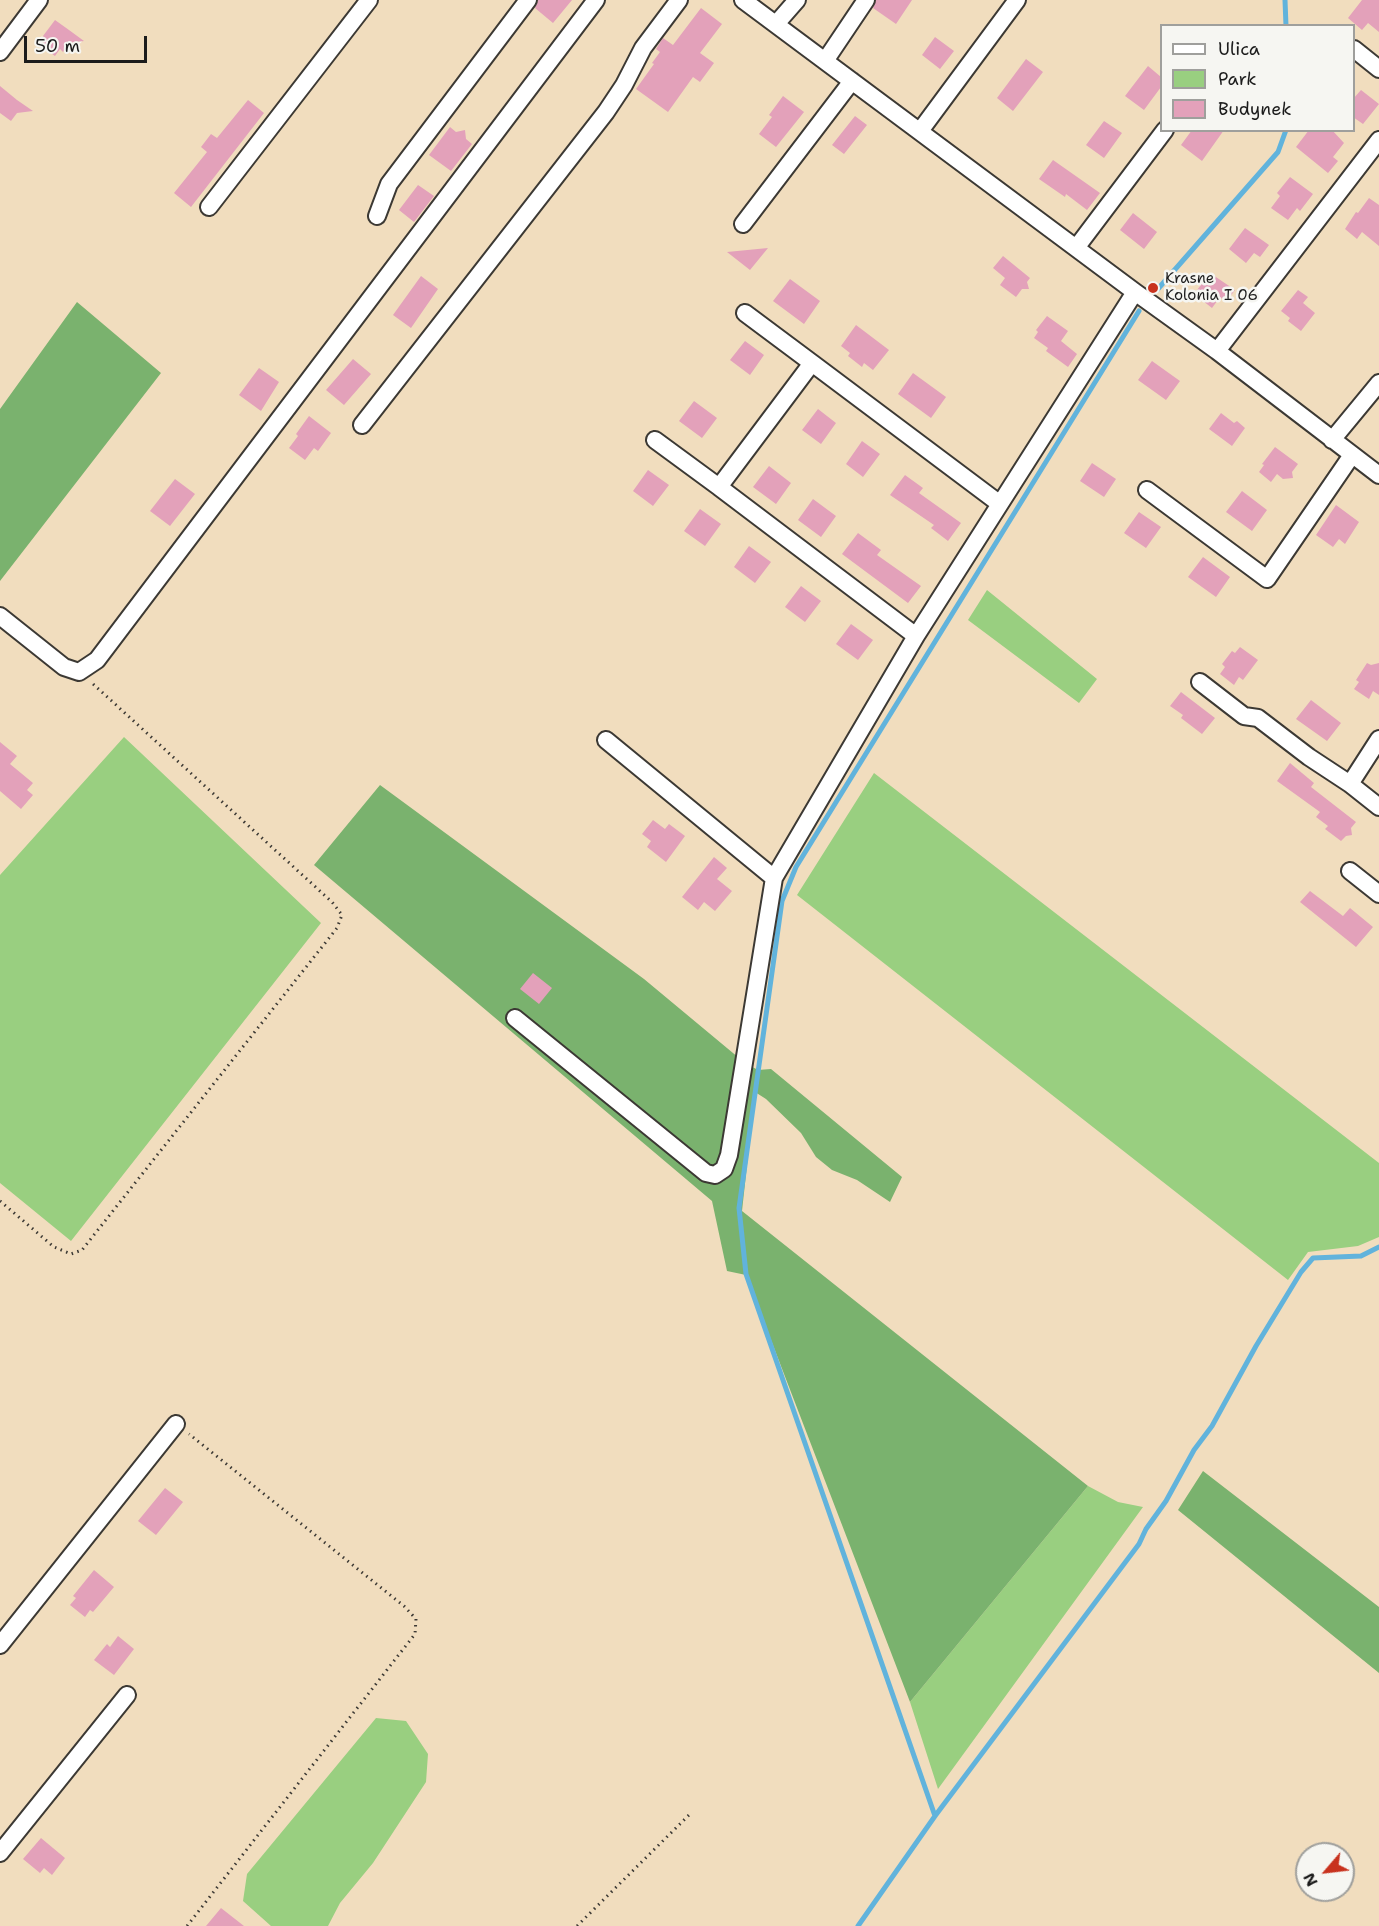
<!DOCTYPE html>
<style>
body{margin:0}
#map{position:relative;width:1379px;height:1926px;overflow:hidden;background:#f1ddbe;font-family:"Shantell Sans",sans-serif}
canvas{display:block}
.legend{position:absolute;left:1160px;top:24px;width:195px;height:108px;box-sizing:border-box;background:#f6f6f2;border:2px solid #9f9f9c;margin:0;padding:8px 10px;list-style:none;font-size:18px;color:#1c1c1c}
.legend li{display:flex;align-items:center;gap:12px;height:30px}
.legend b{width:30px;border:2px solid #9f9f9c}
.north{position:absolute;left:1295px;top:1842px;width:60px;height:60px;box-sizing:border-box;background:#f6f6f2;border:2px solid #9f9f9c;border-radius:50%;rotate:242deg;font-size:16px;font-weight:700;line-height:24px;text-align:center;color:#1c1c1c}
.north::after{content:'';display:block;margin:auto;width:21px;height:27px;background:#c8321e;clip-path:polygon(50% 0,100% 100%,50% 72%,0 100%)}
.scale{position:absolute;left:24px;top:36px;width:123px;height:27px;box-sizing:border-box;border:3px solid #1c1c1c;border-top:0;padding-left:8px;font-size:18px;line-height:21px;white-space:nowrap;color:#1c1c1c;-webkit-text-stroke:4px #f6f6f2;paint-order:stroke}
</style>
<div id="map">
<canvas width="1379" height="1926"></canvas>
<ul class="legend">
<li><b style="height:8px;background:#fff"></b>Ulica</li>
<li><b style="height:16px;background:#99cf80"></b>Park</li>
<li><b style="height:16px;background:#e3a1ba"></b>Budynek</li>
</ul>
<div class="north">N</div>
<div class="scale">50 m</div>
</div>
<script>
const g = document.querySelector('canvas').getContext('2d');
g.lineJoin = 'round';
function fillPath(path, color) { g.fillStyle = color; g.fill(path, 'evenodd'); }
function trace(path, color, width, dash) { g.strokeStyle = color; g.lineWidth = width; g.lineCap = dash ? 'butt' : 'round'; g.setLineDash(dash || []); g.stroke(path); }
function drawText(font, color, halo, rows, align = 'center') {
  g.font = font + ' "Shantell Sans",sans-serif'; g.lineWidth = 5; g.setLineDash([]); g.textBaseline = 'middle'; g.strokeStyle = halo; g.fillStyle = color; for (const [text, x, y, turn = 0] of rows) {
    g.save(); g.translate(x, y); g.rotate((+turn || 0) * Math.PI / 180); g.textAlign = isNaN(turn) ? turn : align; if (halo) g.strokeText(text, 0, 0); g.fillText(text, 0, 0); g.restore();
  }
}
const green = new Path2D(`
 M987,590L1097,679L1079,703L968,620Z
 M124,737L321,923L71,1241L0,1183V875Z
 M874,773L1379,1163V1237L1358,1246L1308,1252L1288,1280L797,895Z
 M1088,1486L1118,1502L1143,1507L938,1789L910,1702Z
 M376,1718L406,1721L428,1754L426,1782L373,1863L340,1903L328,1926H271L243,1901L247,1874Z`);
const forest = new Path2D(`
 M77,302L161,373L0,581V409Z
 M380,785L644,979L745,1063L758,1070L771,1069L902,1177L890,1202L857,1180L832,1170L816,1157L801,1133L766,1099L755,1092L742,1211L1088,1486L910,1702L746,1275L727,1271L712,1201L314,865Z
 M1203,1471L1379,1607V1673L1178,1510Z`);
const stream = new Path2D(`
 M1285,0L1286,26
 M1157,290L1278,152L1286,130
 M935,1816L746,1274L739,1208L782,901L796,867L1139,311
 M858,1926L935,1816L1139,1544L1146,1529L1166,1501L1194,1450L1212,1426L1256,1346L1301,1272L1313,1258L1361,1256L1379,1247`);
const building = new Path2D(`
 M538,0H572L553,23L535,8Z
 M876,0H912L896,24L873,8Z
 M1362,0H1379V32L1368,23L1362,30L1348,18Z
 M701,8L722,24L700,53L714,63L700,82L693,77L668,112L636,89L654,64L652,63L660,52L656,49L663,38L673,45Z
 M55,20L69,30L84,41L69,43L63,52L60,49L55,56L41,46L46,39L43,36Z
 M935,37L954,51L940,69L922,55Z
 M1026,59L1043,72L1013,111L997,98Z
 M1148,66L1161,77V87L1144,110L1125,96Z
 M0,86L17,100L33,111L17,113L11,121L0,113Z
 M1361,90L1379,104L1363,124L1353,117V99Z
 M783,96L804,112L776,147L759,134L772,117L769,115Z
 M248,100L264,113L191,207L174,193L207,152L201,147L211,134L217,138Z
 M855,116L867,125L844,154L832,145Z
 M1104,121L1122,133L1104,158L1086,145Z
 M450,127L456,132L465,130L466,139L472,144L451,171L429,155Z
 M1192,130H1224L1202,161L1181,145Z
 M1309,130H1332L1344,143L1333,157L1338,161L1328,173L1296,147Z
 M1053,160L1100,193L1087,210L1066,194L1065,197L1039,179Z
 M1290,177L1313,194L1300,211L1297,208L1288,220L1271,208L1280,196L1277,193Z
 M418,185L434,196L414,222L399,210Z
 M1369,198L1379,205V246L1362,232L1357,239L1345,229L1356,212L1358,213Z
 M1133,213L1157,232L1144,249L1120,230Z
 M1245,228L1269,245L1260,257L1254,253L1246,263L1229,249Z
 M768,248L750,270L727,252Z
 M1003,256L1030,278L1027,282L1029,289H1022L1016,297L1000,285L1005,278L993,268Z
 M1210,273L1235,290L1226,302L1220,297L1212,308L1194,294Z
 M421,276L438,289L411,328L393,315Z
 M790,279L820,301L804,324L773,301Z
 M1298,290L1308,297L1303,303L1315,313L1301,331L1288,321L1290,318L1281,311Z
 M1047,316L1068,331L1061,341L1077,354L1068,367L1046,351L1048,348L1034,338L1038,332L1036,330Z
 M856,325L889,350L873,370L864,363L862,367L848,356L850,353L841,346Z
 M745,341L764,355L750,375L730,360Z
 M353,359L371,374L344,405L326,390Z
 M1152,361L1180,381L1166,400L1138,380Z
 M259,368L279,382L261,411L239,395Z
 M913,373L946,397L931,418L898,394Z
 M694,401L717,418L702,438L679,421Z
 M818,409L836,423L821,444L802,430Z
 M1221,413L1234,423L1237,421L1245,428L1232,446L1209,429Z
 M309,416L331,433L318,451L314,448L305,460L289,448L298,436L296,434Z
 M862,441L880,454L863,477L846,464Z
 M1275,447L1298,464L1292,472L1293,478L1283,479L1277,474L1271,482L1259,472L1264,465L1262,464Z
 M1092,463L1116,479L1104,497L1080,481Z
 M769,466L791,483L776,504L753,487Z
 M648,470L669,485L653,506L633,491Z
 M905,475L923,488L919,493L961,523L948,541L931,528L934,525L890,495Z
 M175,479L195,494L170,526L150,511Z
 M1242,491L1267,510L1252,531L1226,512Z
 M813,499L836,516L821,537L798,520Z
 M1336,505L1359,522L1345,544L1339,539L1333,547L1316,535Z
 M700,509L721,524L705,546L684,531Z
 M1139,512L1161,527L1146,548L1124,533Z
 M858,533L881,550L877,555L921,586L908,603L842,554Z
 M749,546L771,562L755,583L734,567Z
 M1203,557L1230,577L1216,597L1188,577Z
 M801,586L821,601L805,622L785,607Z
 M851,624L873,640L858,660L836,644Z
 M1240,647L1258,660L1243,680L1239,677L1234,685L1220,674L1225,667L1222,664L1232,651L1235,653Z
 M1367,663L1371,665L1379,663V695L1373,691L1369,699L1354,689L1359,682L1356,680Z
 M1181,692L1215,718L1202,734L1181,718L1183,715L1170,706Z
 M1311,700L1341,723L1327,741L1296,719Z
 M0,742L17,756L10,764L33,783L27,790L33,795L21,809L0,791Z
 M1290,763L1314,783L1311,787L1356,822L1351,828L1352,835L1346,836L1341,841L1325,829L1328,826L1316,817L1320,812L1277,781Z
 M653,820L665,829L669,824L685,836L666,862L647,847L651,841L642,834Z
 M714,857L727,868L717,879L732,891L715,911L704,902L698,910L682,897Z
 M1310,891L1343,916L1350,908L1373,927L1356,947L1300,902Z
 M533,973L552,988L539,1004L520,989Z
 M165,1488L183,1502L156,1535L138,1521Z
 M94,1570L114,1587L93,1612L90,1610L85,1617L70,1605L76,1598L73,1596Z
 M118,1636L134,1649L114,1675L94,1660L107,1644L110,1647Z
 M41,1838L65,1858L52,1875L44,1868L40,1873L23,1859Z
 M221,1908L244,1926H206Z`);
const path = new Path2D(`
 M0,1201L54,1247L71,1254L82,1250L337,928L342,915L332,902L92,683
 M187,1926L415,1634L416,1619L404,1606L189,1434
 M577,1926L689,1815`);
const minor = new Path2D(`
 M743,0L1135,292L1217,351L1379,475
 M776,24L797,0
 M1354,49L1379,69
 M0,52L39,0
 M825,61L866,0
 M920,131L1017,0
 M209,207L369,0
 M377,216L389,184L528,0
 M743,224L852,81
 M1076,248L1165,130
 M745,313L812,363
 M1217,351L1379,140
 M362,425L606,112L624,85L643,48L679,0
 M655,440L719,487
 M1332,440L1379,383
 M1147,490L1267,579L1352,455
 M1000,504L916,636L719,487L812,363L1000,504L1135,292
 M0,616L64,667L79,672L97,660L596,0
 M1200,682L1244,716L1258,718L1309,757L1350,784L1379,807
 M606,740L774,878
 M1350,784L1379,739
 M1350,871L1379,894
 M515,1018L706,1173L715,1175L724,1169L729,1155L774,878L916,636
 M0,1645L176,1424
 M0,1853L127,1695`);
const markers = [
 [1153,288,6,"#c8321e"]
];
const poiNames = [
 ["Krasne",1165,279],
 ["Kolonia I 06",1165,296]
];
fillPath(green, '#99cf80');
fillPath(forest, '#7ab26e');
trace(stream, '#61b3dc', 5);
fillPath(building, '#e3a1ba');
trace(minor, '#3c3934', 20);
trace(path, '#3c3934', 3, [1.5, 4.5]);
trace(minor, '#fff', 16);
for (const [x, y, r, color] of markers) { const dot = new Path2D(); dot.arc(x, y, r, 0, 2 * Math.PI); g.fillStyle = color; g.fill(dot); trace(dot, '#f6f6f2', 2); }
drawText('15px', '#1c1c1c', '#f6f6f2', poiNames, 'left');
</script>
